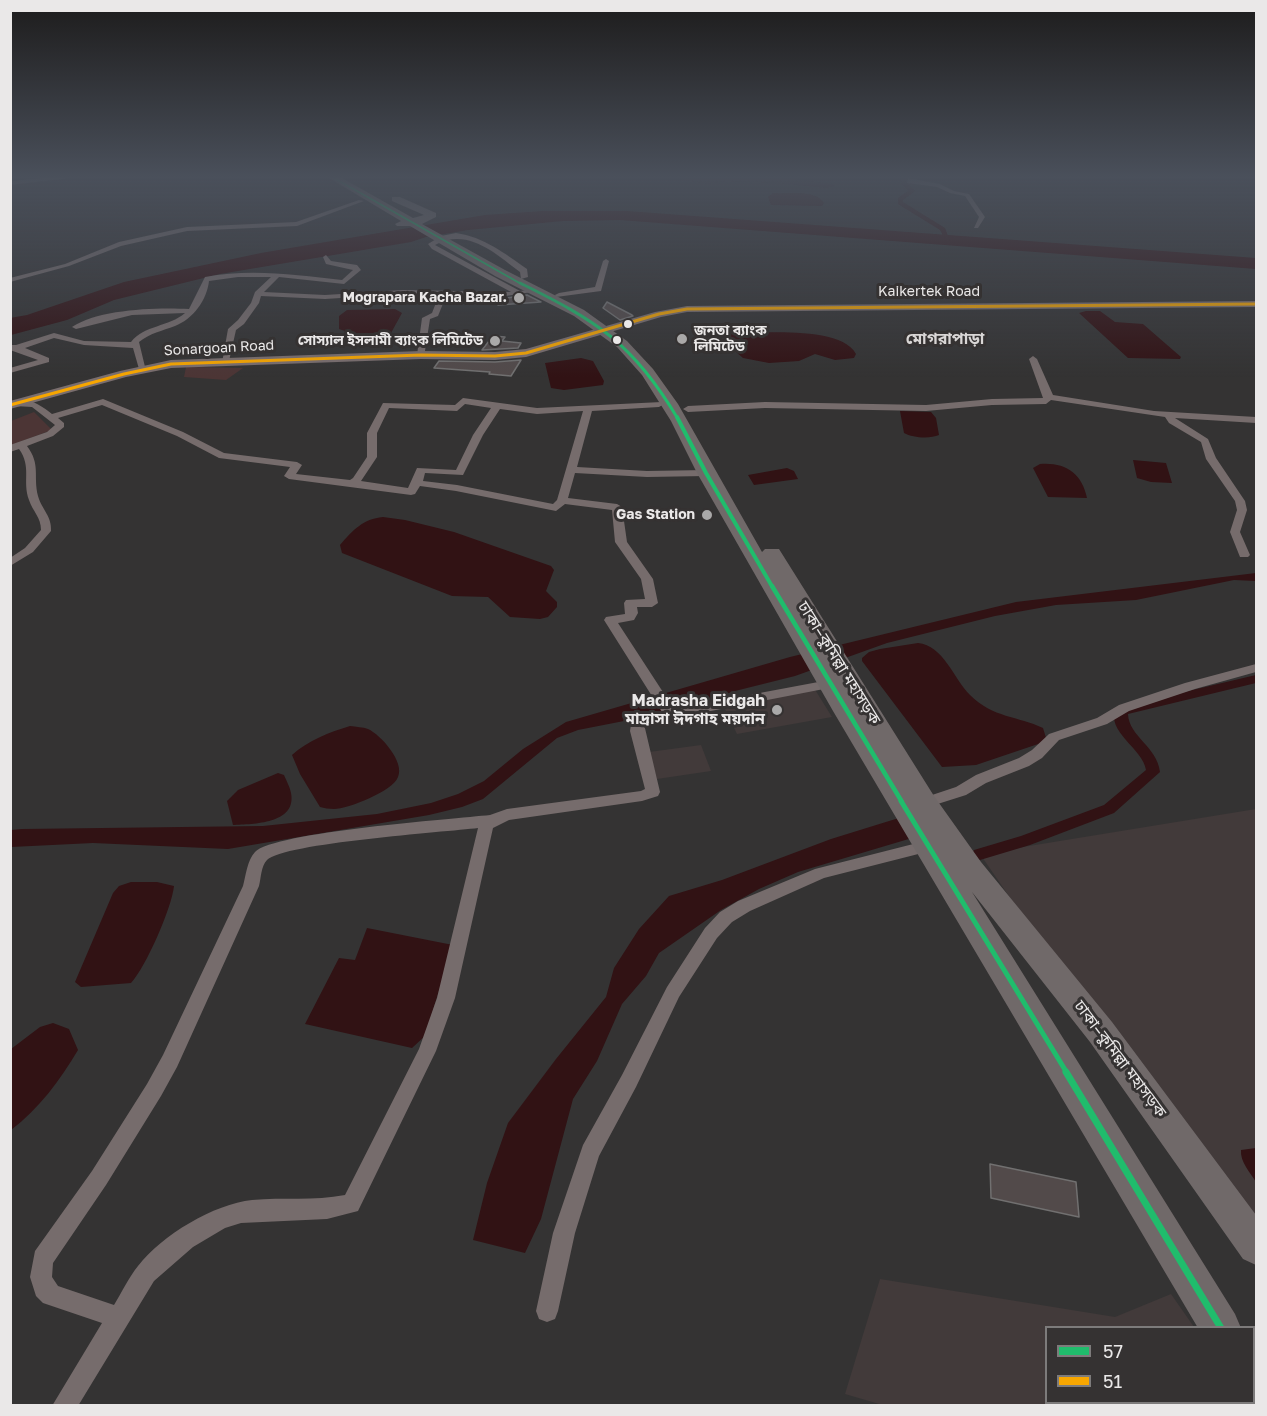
<!DOCTYPE html>
<meta charset="utf-8">
<style>
body{margin:0}
#map{position:relative;width:1267px;height:1416px;overflow:hidden;background:#343333;font-family:"Golos Text",sans-serif}
canvas{display:block}
.frame{position:absolute;inset:0;border:12px solid #eae8e8;pointer-events:none}
.legend{position:absolute;left:1045px;top:1326px;width:210px;height:78px;box-sizing:border-box;background:#353232;border:2px solid #7d7b7b;margin:0;padding:8px 10px;list-style:none;font-size:18px;color:#eae8e8}
.legend li{display:flex;align-items:center;gap:12px;height:30px}
.legend b{width:30px;border:2px solid #7d7b7b}
</style>
<div id="map">
<canvas width="1267" height="1416"></canvas>
<div class="frame"></div>
<ul class="legend">
<li><b style="height:8px;background:#20bc6c"></b>57</li>
<li><b style="height:8px;background:#f7a600"></b>51</li>
</ul>
</div>
<script>
const g = document.querySelector('canvas').getContext('2d');
g.lineJoin = 'round';
function fillPath(path, color) { g.fillStyle = color; g.fill(path, 'evenodd'); }
function trace(path, color, width, dash) { g.strokeStyle = color; g.lineWidth = width; g.lineCap = dash ? 'butt' : 'round'; g.setLineDash(dash || []); g.stroke(path); }
function drawText(font, color, halo, rows, align = 'center') {
  g.font = font + ' "Golos Text","Noto Sans Bengali",sans-serif'; g.lineWidth = 6; g.setLineDash([]); g.textBaseline = 'middle'; g.strokeStyle = halo; g.fillStyle = color; for (const [text, x, y, turn = 0] of rows) {
    g.save(); g.translate(x, y); g.rotate((+turn || 0) * Math.PI / 180); g.textAlign = isNaN(turn) ? turn : align; if (halo) g.strokeText(text, 0, 0); g.fillText(text, 0, 0); g.restore();
  }
}
const built = new Path2D(`
 M814,688L832,717L737,734L722,703Z
 M701,745L711,771L657,779L649,752Z
 M1256,809V1256L980,854Z
 M880,1279L1115,1317L1171,1294L1194,1327L1046,1328V1402H1238L1240,1405L886,1406L845,1394Z`);
const green = new Path2D(`
 M186,367L243,368L226,380L184,377Z
 M34,412L52,430L11,445V421Z`);
const water = new Path2D(`
 M785,178L831,184L835,186L826,188L778,183L726,181L708,184L679,179Z
 M773,193C787,194 816,189 824,203L822,206L771,205L768,197Z
 M543,211H627L1256,258V269L620,220L563,221L468,230L426,237L411,242L220,274L114,300L67,320L11,335L10,318L27,315L124,282L261,253L485,215Z
 M395,309L402,313L391,333H351L339,329V316L347,310Z
 M1086,311H1100L1115,322L1143,324L1181,357L1180,359L1128,358L1079,313Z
 M739,332C768,334 841,326 856,354L854,358L835,360L815,354L799,361L769,363L743,358L728,345V335Z
 M581,358L593,361L604,381L603,385L564,390L551,388L545,363Z
 M900,411L931,412L936,418L939,435C930,439 913,438 904,433Z
 M1133,460L1166,463L1172,483L1151,482L1137,478Z
 M1040,464C1065,462 1082,473 1087,498L1048,497L1033,468Z
 M787,468L794,471L798,479L754,485L748,475Z
 M383,517L405,520L454,532L551,566L554,570L546,591L557,602V607L548,617L540,619L510,617L488,597L452,596L342,553L340,545C353,530 363,519 383,517Z
 M1256,573V581L1234,580L1136,600L1056,605L995,616L887,643L795,676L735,691L675,711L578,730L557,738L483,799L462,807L429,815L228,849L93,843L11,847V830L22,829L263,826L377,814L431,803L458,794L484,781L523,749L566,722L790,657L1016,602Z
 M918,643C943,645 954,679 970,695C993,718 1018,716 1043,728L1047,741L976,765L942,767L862,661V658L869,652L880,649Z
 M350,726C356,727 363,727 368,729C381,735 405,762 398,777C393,791 348,809 334,809C329,809 324,808 320,807L300,774L292,755C307,741 330,732 350,726Z
 M278,773L284,775C286,780 290,787 291,793C297,824 253,824 233,825L227,801L238,790Z
 M902,817L912,838L798,872L759,889L721,910L659,953L646,976L622,1004L597,1061L573,1099L541,1219L525,1253L473,1240L487,1183L508,1123L556,1059L606,997L614,968L639,929L669,896L722,880L831,839Z
 M131,882H157L174,886C172,907 146,967 131,983L81,987L75,982L113,893L119,886Z
 M367,928L453,945L425,1036L412,1048L305,1024L339,958L355,960Z
 M53,1023L69,1029L78,1050C60,1080 39,1109 11,1130V1049L40,1027Z
 M1256,1148V1182C1250,1172 1240,1162 1241,1150Z`);
const canal = new Path2D(`
 M901,178H907V183L915,191L903,200V202L945,228L950,241H946L940,230L898,204V198L908,191L901,183Z
 M1256,675V683L1128,714C1129,737 1157,746 1160,772L1114,813L1030,845L980,860L974,858L972,854L974,850L1021,836L1104,805L1146,770C1143,748 1105,732 1116,708Z`);
const building = new Path2D(`
 M527,295L541,302L498,305L500,299Z
 M607,302L632,315L633,316L620,320L603,308Z
 M493,336L505,337L502,341L521,343L518,348L482,350Z
 M521,360L511,376L489,374L490,372L434,368L439,361L495,362Z
 M990,1164L1076,1182L1079,1217L991,1198Z`);
const street = new Path2D(`
 M43,178H71L10,185V181Z
 M908,178L940,184L954,191L969,194L985,217L978,228H974L979,217L965,196L950,193L937,187L907,183Z
 M359,200L364,201L297,226L187,231L121,246L69,266L10,282V278L65,264L119,242L187,227L296,222Z
 M456,233C484,237 504,253 527,269L528,277L521,279L520,272C495,253 467,227 435,245L520,291L528,290L532,292L499,297L446,296L438,316L430,319L424,357L417,355L422,318L432,313L439,295L403,294L325,299L261,296L259,303L244,324L236,330L229,361L222,363L228,329L238,320L251,303L255,292L271,277H238L209,281C207,300 193,319 175,326C162,331 150,333 139,342L146,371L139,369L133,348L84,345L54,338L25,348L49,358V362L10,373V368L38,360L10,350V345H16L54,333L84,341L131,342C144,325 169,327 185,313L132,315L76,329L72,327C98,309 158,307 189,309L205,277C251,268 297,275 342,280L353,270L326,264L323,257L326,255L331,261L357,265L361,270L344,284L279,277L264,292L325,295L403,290L511,292L432,249L428,244L441,236Z
 M606,259L609,261L601,291L556,297L555,295L559,293L595,287L603,261Z
 M1033,356L1037,359L1053,395L1154,411L1256,417V423L1175,418L1208,439L1216,458L1245,501L1247,510L1240,532L1250,555L1248,557H1240L1230,532L1237,510L1235,501L1206,459L1201,442L1169,423L1165,417L1051,400L1046,404L992,405L926,411L765,408L688,412L683,409L688,406L765,402L926,405L992,399L1043,398L1029,359Z
 M463,398L537,408L662,402L664,404L659,407L592,411L577,467L647,471L706,470L711,473L706,476L647,477L575,473L568,498L617,504L622,507L627,542L653,579L658,603L652,607H637L638,613L634,620L618,623L674,709L829,680L836,684L829,688L644,724L660,792L658,796L642,801L509,820L493,828L455,998L436,1051L358,1211L327,1219L241,1223L225,1228L193,1247L154,1281L78,1406H52L102,1323L43,1303L36,1296L30,1277L35,1251L92,1171L147,1084L163,1055L243,886C246,875 247,861 255,852C274,832 453,819 490,815L507,809L641,791L645,789L630,731L632,718L662,712L604,620L606,617L625,614L624,603L626,600L645,599L641,579L615,542L612,510L565,504L556,511L456,491L420,486L415,494L411,495L289,479L284,476L290,467L219,458L177,436L102,405L58,418L64,423V427L53,436L27,446C41,465 33,475 38,496C42,510 52,516 51,531L33,552L10,566V558L25,548L41,530C41,517 33,512 29,500C22,481 32,467 19,449L10,452V445L47,432L55,425L32,407L15,406L10,403C25,394 41,405 52,414L103,399L183,432L224,453L297,462L302,465L296,474L350,480L353,478L367,457V433L383,403L455,405ZM465,404L491,408L473,435L456,470L417,468L408,488L361,481L377,457V433L389,408L457,411ZM500,409L537,414L583,411L557,500L553,504L457,485L423,481L425,473L463,475L483,435ZM478,828L437,998L419,1049L345,1195C314,1201 283,1197 252,1200C214,1204 162,1235 138,1266C129,1277 122,1292 114,1305L58,1286L52,1277L53,1263L106,1185L161,1096L177,1067L259,886C261,878 261,866 267,860C284,843 445,832 478,828Z
 M1256,664V672L1195,689L1129,711L1107,724L1059,740L1042,758L1029,766L986,783L966,795L925,808L920,807L918,803L920,799L956,787L976,775L1019,758L1032,750L1049,734L1097,718L1119,705L1185,683Z
 M929,840L934,842L937,846L934,850L824,878L750,911L732,922L717,938L679,997L636,1087L599,1156L575,1233L558,1311L555,1319L547,1322L539,1319L536,1311L553,1233L583,1145L622,1075L667,987L705,928L720,912L738,901L815,869Z`);
const secondary = new Path2D(`
 M1256,301V307L687,312L661,317L526,357L495,360L421,359L171,368L126,377L10,409V401L120,371L171,360L421,351L495,352L526,349L655,312L687,306Z`);
const highway = new Path2D(`
 M329,178H342L413,218L424,215L392,201V197H400L436,213V217L422,224L505,270L584,310L627,341L653,369L678,404L762,552L765,549H779L934,796L981,862L1112,1022L1256,1215V1265L1243,1259L1090,1042L972,892L1235,1314L1241,1328H1198L833,711L697,473L671,421L642,375L617,347L574,316L495,276L410,226H397L395,224L401,221Z
 M1254,1360L1256,1361V1406L1246,1402H1254Z`);
const bus1Far5 = new Path2D(`
 M334,178L523,285`);
const bus1Far4 = new Path2D(`
 M520,283C597,321 633,343 678,419`);
const bus1Far3 = new Path2D(`
 M677,417L706,473L773,588`);
const bus1Far2 = new Path2D(`
 M772,586L902,802`);
const bus1Far1 = new Path2D(`
 M901,801L1067,1073`);
const bus1 = new Path2D(`
 M1066,1072L1221,1328`);
const bus2 = new Path2D(`
 M10,405L124,374L171,364L421,355L495,356L526,353L659,314L687,309L1256,304`);
const markers = [
 [519,298,6,"#aaa9a9"],
 [628,324,5,"#eae8e8"],
 [682,339,6,"#aaa9a9"],
 [617,340,5,"#eae8e8"],
 [495,341,6,"#aaa9a9"],
 [707,515,6,"#aaa9a9"],
 [777,710,6,"#aaa9a9"]
];
const farStreetnames = [
 ["Kaikertek Road",929,292],
 ["Sonargoan Road",219,348,-3]
];
const farPoinames = [
 ["Mograpara Kacha Bazar.",507,298],
 ["জনতা ব্যাংক",694,331,"left"],
 ["লিমিটেড",694,347,"left"],
 ["সোস্যাল ইসলামী ব্যাংক লিমিটেড",483,341],
 ["Gas Station",695,515]
];
const farQuarternames = [
 ["মোগরাপাড়া",945,339]
];
const streetNames = [
 ["ঢাকা–কুমিল্লা মহাসড়ক",839,663,58],
 ["ঢাকা–কুমিল্লা মহাসড়ক",1120,1059,53]
];
const poiNames = [
 ["Madrasha Eidgah",765,701],
 ["মাদ্রাসা ঈদগাহ ময়দান",765,719]
];
fillPath(built, '#423a3a');
fillPath(green, '#4c3535');
fillPath(water, '#311214');
fillPath(canal, '#311214');
fillPath(building, '#524a4a');
trace(building, '#717070', 1.5);
fillPath(street, '#766c6c');
fillPath(secondary, '#7a6e6e');
fillPath(highway, '#706969');
trace(bus1Far5, '#20bc6c', 2);
trace(bus1Far4, '#20bc6c', 3);
trace(bus1Far3, '#20bc6c', 4);
trace(bus1Far2, '#20bc6c', 4.5);
trace(bus1Far1, '#20bc6c', 5);
trace(bus1, '#20bc6c', 7);
trace(bus2, '#f7a600', 3);
const sky = g.createLinearGradient(0, 0, 0, 377);
sky.addColorStop(0, '#1d1c1c');
sky.addColorStop(0.47, '#4a505b');
sky.addColorStop(1, '#4a505b00');
g.fillStyle = sky;
g.fillRect(0, 0, 1267, 377);
for (const [x, y, r, color] of markers) { const dot = new Path2D(); dot.arc(x, y, r, 0, 2 * Math.PI); g.fillStyle = color; g.fill(dot); trace(dot, '#353232', 2); }
drawText('14px', '#eae8e8', '#353232', farStreetnames);
drawText('bold 14px', '#eae8e8', '#353232', farPoinames, 'right');
drawText('bold 16px', '#d9d6d5', '#353232', farQuarternames);
drawText('16px', '#eae8e8', '#353232', streetNames);
drawText('bold 16px', '#eae8e8', '#353232', poiNames, 'right');
</script>
